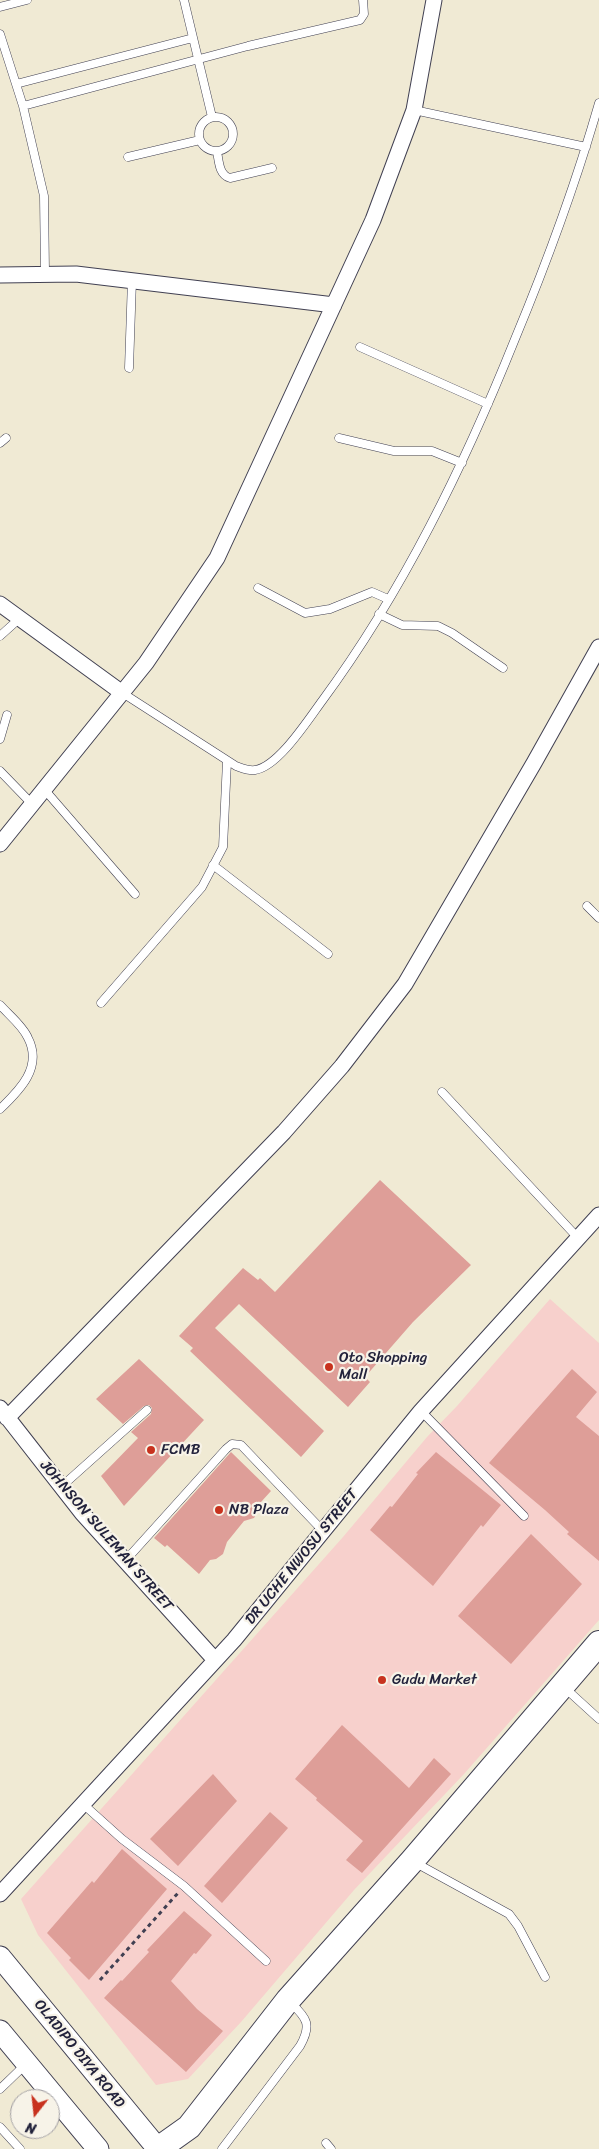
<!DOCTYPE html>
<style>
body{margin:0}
#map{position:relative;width:599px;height:2149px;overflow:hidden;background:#f0ead4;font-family:Sriracha,sans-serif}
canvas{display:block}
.north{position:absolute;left:10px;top:2089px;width:50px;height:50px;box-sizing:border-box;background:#f7f3e8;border:1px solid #a29fa3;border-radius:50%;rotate:196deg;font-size:14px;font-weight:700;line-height:20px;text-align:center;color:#22223b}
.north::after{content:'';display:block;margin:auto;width:18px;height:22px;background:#c8321e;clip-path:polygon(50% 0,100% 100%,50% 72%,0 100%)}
</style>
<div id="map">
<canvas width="599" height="2149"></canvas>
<div class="north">N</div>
</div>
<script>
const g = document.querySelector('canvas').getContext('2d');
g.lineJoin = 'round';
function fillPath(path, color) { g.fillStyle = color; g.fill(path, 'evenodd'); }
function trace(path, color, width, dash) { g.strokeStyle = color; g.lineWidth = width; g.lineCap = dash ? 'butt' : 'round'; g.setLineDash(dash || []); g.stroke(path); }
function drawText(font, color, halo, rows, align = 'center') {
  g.font = font + ' Sriracha,sans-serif'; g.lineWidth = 4.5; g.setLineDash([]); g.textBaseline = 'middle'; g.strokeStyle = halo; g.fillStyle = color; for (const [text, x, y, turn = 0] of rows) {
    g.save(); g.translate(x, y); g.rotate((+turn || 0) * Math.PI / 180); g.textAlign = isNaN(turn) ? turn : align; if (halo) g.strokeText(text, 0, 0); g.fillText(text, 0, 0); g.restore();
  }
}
const built = new Path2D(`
 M550,1299L599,1343V1620L464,1774L354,1890L241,2022L188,2079L156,2085L38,1935L21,1899L343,1537L427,1437L457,1406Z`);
const building = new Path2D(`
 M380,1180L471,1265L413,1322L365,1377L370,1382L348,1407L239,1304L215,1328L324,1431L301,1457L190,1351L193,1348L179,1336L243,1268L258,1280L260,1278L275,1292Z
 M139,1359L204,1420L124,1506L101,1476L138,1438L131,1432L151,1414L152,1408L149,1405L144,1406L123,1424L96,1399Z
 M572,1369L597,1392L576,1417L599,1436V1561L567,1534L569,1532L545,1510L489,1463Z
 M231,1452L271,1491L261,1502V1507L254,1518L244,1521L227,1542L223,1554L216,1559L210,1560L199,1574L167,1545L165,1547L154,1538Z
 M436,1452L501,1505L483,1527L481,1525L433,1586L370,1530L390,1506L392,1507L418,1474L416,1473Z
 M531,1534L582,1584L511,1664L458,1616Z
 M342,1725L409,1788L434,1758L451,1774L362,1873L346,1860L363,1841L316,1800L317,1798L295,1779Z
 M213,1774L237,1801L178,1866L150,1839Z
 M270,1812L288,1828L222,1903L204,1886Z
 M122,1849L167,1889L89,1980L69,1960L71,1958L47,1933L92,1881L94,1883Z
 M184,1911L212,1935L196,1954L194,1953L171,1981L197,2009L223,2031L186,2072L104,1998L121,1980L122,1981L149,1952L147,1950Z`);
const path = new Path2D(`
 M100,1980L178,1893`);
const service = new Path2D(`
 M184,0L212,117
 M0,7L27,0
 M0,34L23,106L44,196L45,273
 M16,84L193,38
 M23,106L248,46L360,20L364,14L363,0
 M414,110L586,147
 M199 134a17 17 0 1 1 34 0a17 17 0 1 1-34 0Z
 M217,151C219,162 219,175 230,178L272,168
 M128,157L200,140
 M360,347L488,404
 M129,368L132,280
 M339,438L394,451H432L462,463
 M0,443L6,438
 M258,588L305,613L330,609L372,592L388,599
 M379,614L402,625L438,626L452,633L503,668
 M0,636L20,618
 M121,692L236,766C242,768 248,771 255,770C278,767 308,720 322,701C403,591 464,466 515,339C547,262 576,183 599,103
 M0,739L7,715
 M0,771L32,804
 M44,789L135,894
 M213,865L328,954
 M587,906L599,918
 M101,1003L202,887L223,847L227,761
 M0,1005C9,1015 23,1026 28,1038C43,1067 20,1090 0,1109
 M442,1092L578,1238
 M421,1411L524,1516
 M61,1487L147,1410
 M125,1561L226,1449L232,1444L241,1445L323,1531
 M565,1688L599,1719
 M83,1804L122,1839L184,1886L266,1961
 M414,1862L509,1914L518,1926L545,1977
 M0,2089L26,2064
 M0,2127L20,2149
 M326,2143L331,2149
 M222,2149L300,2046C312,2025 307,2018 291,2003`);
const minor = new Path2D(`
 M0,275L76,274L334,305
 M0,604L121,692
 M0,844L146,663L217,558L373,220L414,110L434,0
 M0,1408L82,1513L215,1660
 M7,1418L284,1132L342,1066L405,984L534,763L599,647
 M0,1894L234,1640L421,1411L599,1215`);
const secondary = new Path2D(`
 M0,1957L158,2149
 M0,2031L98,2149`);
const primary = new Path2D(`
 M158,2149L189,2127L288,2000L412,1861L599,1643`);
const markers = [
 [329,1367,5,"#c8321e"],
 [151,1450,5,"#c8321e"],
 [219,1510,5,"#c8321e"],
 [382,1680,5,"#c8321e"]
];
const poiNames = [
 ["Oto Shopping",339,1358],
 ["Mall",339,1375],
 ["FCMB",161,1450],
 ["NB Plaza",229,1510],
 ["Gudu Market",392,1680]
];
const streetNames = [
 ["JOHNSON SULEMAN STREET",106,1536,49],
 ["DR UCHE NWOSU STREET",302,1557,-51],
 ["OLADIPO DIYA ROAD",79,2054,51]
];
fillPath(built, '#f7d0cc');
fillPath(building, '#de9e98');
trace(service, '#414052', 9);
trace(minor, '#414052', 17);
trace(secondary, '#414052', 23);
trace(primary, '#414052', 26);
trace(path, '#414052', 3, [4, 4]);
trace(service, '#fff', 8);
trace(minor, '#fff', 15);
trace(secondary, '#fff', 21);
trace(primary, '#fff', 24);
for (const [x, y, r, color] of markers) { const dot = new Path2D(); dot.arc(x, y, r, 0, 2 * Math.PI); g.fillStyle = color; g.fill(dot); trace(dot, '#f7f3e8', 2); }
drawText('15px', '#22223b', '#f7f3e8', poiNames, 'left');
drawText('15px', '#22223b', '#f7f3e8', streetNames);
</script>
